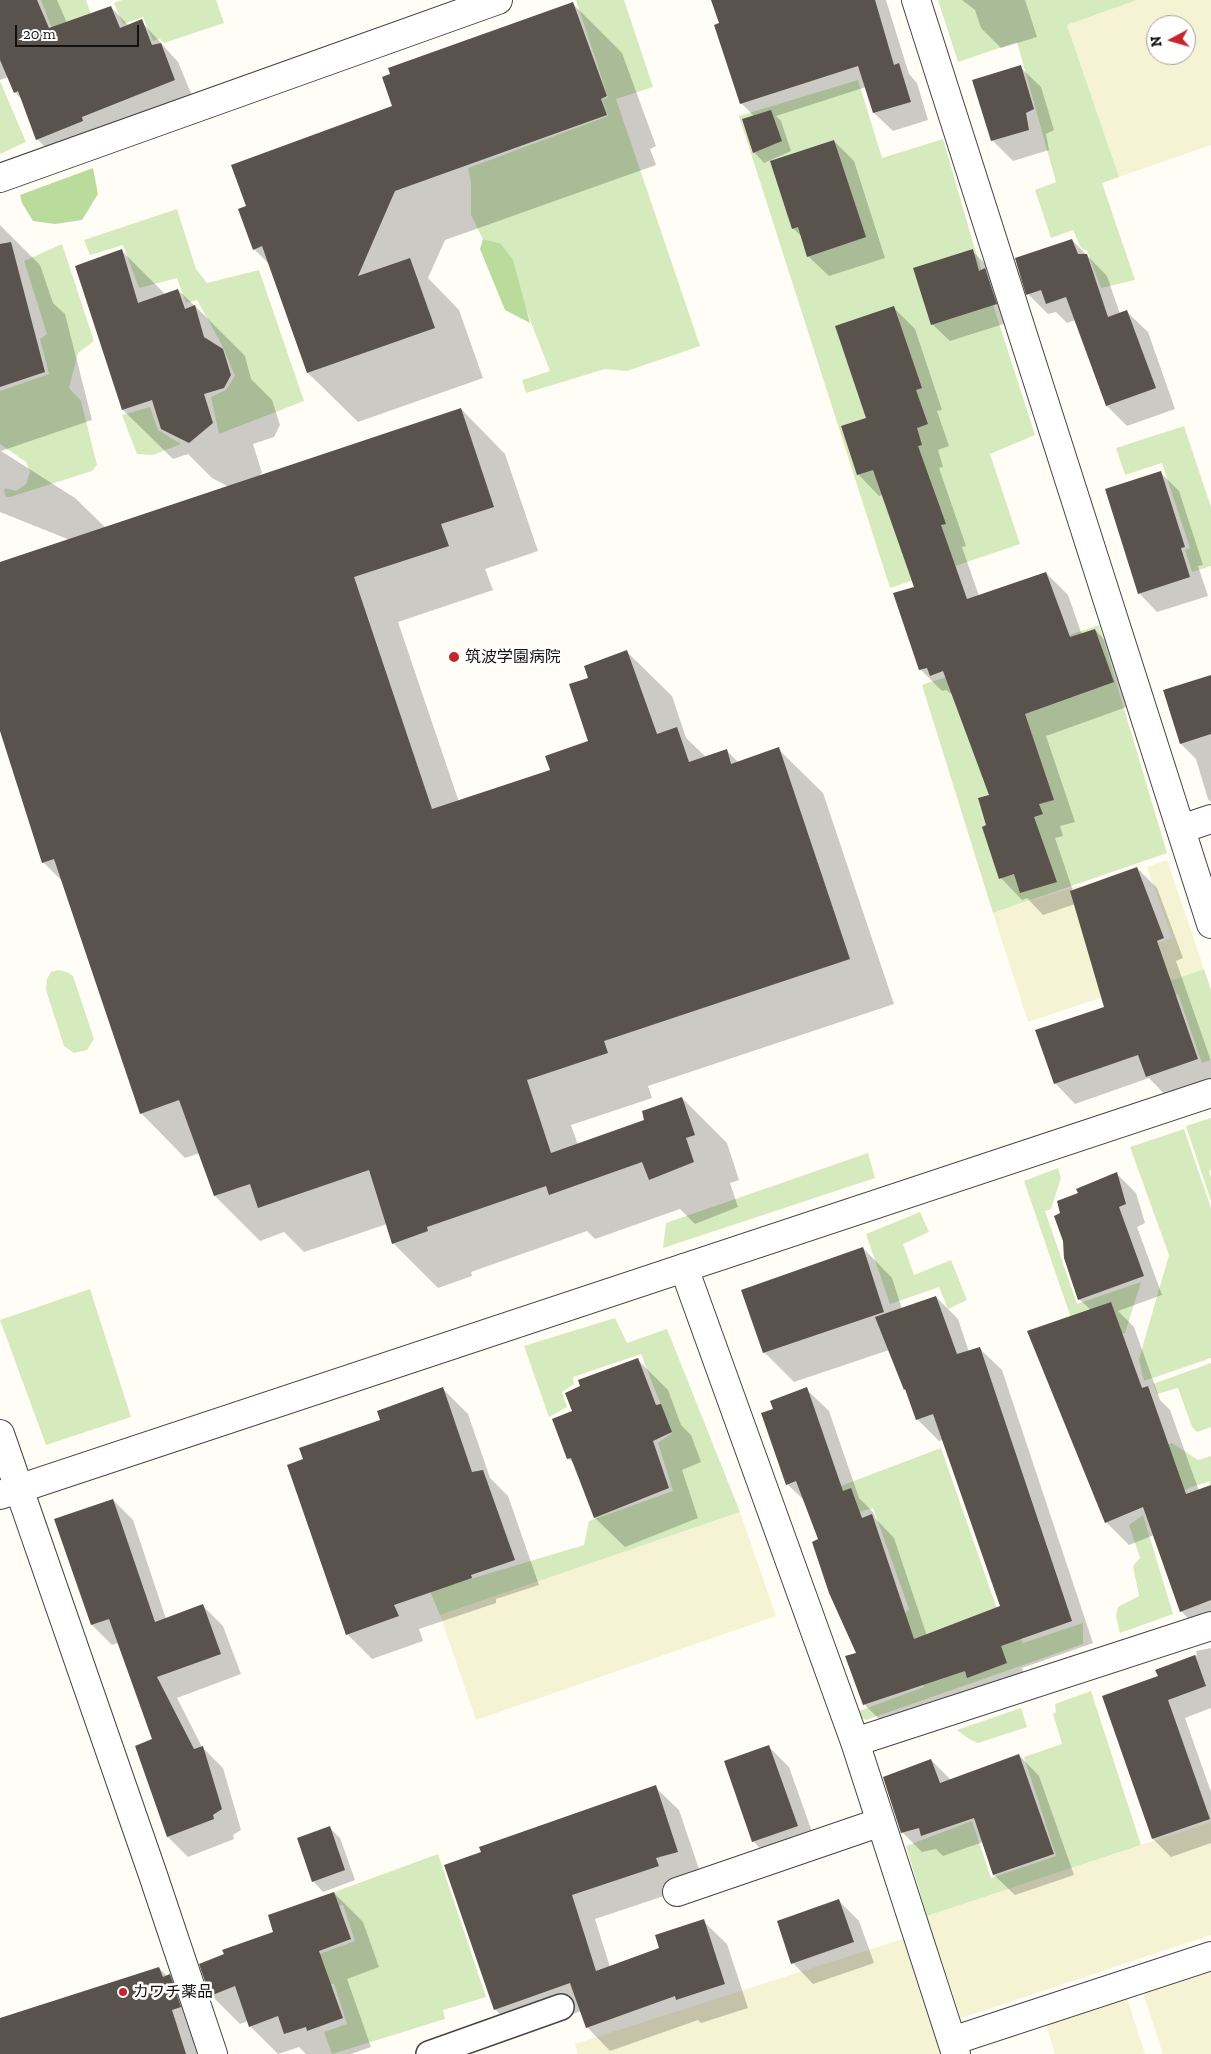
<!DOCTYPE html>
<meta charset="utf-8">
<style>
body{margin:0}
#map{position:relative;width:1211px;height:2054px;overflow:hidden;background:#fffdf5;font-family:"Zilla Slab",serif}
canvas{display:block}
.north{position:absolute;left:1146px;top:15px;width:50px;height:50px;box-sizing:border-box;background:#fff;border:1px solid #a0a0a0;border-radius:50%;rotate:264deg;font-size:14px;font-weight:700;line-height:20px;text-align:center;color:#111}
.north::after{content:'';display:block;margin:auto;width:18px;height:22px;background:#c4262e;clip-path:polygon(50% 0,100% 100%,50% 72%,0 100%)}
.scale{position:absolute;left:15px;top:25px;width:124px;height:22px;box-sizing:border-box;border:2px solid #111;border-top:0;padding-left:6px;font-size:15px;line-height:18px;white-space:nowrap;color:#111;-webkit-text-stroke:4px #fff;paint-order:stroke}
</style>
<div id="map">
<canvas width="1211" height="2054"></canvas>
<div class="north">N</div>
<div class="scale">20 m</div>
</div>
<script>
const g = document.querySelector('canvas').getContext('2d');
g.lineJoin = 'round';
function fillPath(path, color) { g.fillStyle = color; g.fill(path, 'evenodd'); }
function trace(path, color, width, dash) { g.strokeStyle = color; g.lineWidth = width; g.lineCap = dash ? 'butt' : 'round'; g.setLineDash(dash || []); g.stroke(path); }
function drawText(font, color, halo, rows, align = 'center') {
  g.font = font + ' "Zilla Slab","Noto Sans JP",serif'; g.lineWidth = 5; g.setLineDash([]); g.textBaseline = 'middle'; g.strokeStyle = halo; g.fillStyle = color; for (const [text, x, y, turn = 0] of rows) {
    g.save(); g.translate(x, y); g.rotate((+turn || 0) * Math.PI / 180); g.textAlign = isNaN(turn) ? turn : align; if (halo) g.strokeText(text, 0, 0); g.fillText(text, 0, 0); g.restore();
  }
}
const farmland = new Path2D(`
 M1137,0H1211V145L1119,177L1067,25ZM1156,25H1186V55H1156Z
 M1167,860L1204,969L1119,998L1106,961L1172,938L1147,867Z
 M1080,885L1115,993L1028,1022L993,913Z
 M740,1512L776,1616L476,1720L440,1615Z
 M1211,1822V1935L961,2018L927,1916Z
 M903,1939L941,2054H578L575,2044Z
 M1211,1971V2054H1163L1143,1993Z
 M1127,1998L1145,2054H1055L1046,2024Z`);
const green = new Path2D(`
 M41,0H86L101,43L58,44Z
 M122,0H216L224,23L164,43L160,39L153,41L143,17L123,24L114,3Z
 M576,0H624L653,87L616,99L700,346L627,371L605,369L526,393L522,380L550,371L500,243L483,239L471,215V183L468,168L608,116L602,100L608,97Z
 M938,0H1137L1067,25L1119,177L1102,183L1135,280L1101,288L1087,251L1081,248L1073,230L1051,238L1035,190L1056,182L1017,42L958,62Z
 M858,80L882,158L943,139L974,246L1035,435L990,454L1020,544L890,588L739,116Z
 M0,81L26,142L0,154Z
 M177,209L196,269L207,283L259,270L304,401L219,434L211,397L226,390L235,376L222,345L197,300L186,303L177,278L139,288L123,245L90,255L84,240Z
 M62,244L94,341L78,353L69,388L81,401L97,465L92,471L10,497H6L4,491L5,488L16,491L26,484L30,472L26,462L0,444V391L49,374L40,339L47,334L24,261Z
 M150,407L158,430L181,444L153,455L137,454L122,415Z
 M1184,426L1211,507V566L1192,572L1185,550L1190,548L1162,463L1125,475L1116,448Z
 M1099,625L1167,853L993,913L922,685Z
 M1204,969L1211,990V1060L1202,1063L1178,994L1126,1012L1119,998Z
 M58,970L67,972L73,976L94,1039L87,1050L74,1053L64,1046L46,990L47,979L51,972Z
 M1211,1118V1170L1209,1171L1211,1177V1201L1186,1126Z
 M1184,1129L1211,1208V1358L1144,1381L1139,1359L1169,1255L1130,1147Z
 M868,1153L875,1178L663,1248L666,1223Z
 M1058,1168L1061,1178L1051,1209L1045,1211L1077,1304L1141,1282L1125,1333L1081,1347L1024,1181Z
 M920,1212L929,1232L903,1244L914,1275L951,1260L967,1300L948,1309L939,1287L890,1304L866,1234Z
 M90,1289L131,1417L46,1445L0,1320Z
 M615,1318L627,1343L667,1329L740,1512L440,1615L430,1591L584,1545L589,1521L673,1491L658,1443L672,1433L641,1354L573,1377L574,1384L562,1392L567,1407L549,1417L524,1346Z
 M1211,1363V1427L1197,1432L1192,1427L1178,1388L1157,1394L1153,1384Z
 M1172,1443L1198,1460L1211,1456V1487L1209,1481L1140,1506L1124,1460Z
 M941,1448L1004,1629L1016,1627L1023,1643L1083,1623V1644L866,1720L860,1717L859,1711L924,1687L900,1619L909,1609L873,1508L849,1515L838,1487Z
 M1143,1515L1173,1614L1120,1633L1116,1616L1118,1607L1139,1596L1133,1566L1140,1558L1129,1525Z
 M1091,1691L1141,1845L927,1916L906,1846L972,1821L991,1878L1056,1856L1024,1757L1062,1744L1053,1714L1056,1712L1055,1704Z
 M1021,1708L1027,1727L978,1743L969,1739L957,1730Z
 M438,1854L486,1997L443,2010L445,2019L332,2054L324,2032L347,2024L334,1984H329L319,1954L355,1941L343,1905L333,1907L329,1894Z`);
const forest = new Path2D(`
 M93,168L98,194L82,220L55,224L33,221L22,203L20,195Z
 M483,239L500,243L513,260L530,323L505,310L480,249Z`);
const shadow = new Path2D(`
 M0,0H57L67,23L111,7L129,26L141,21L178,62L193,98L55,157L37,139L22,100L15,92L8,77L0,80Z
 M712,0H886L909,74L917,83L928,120L893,131L874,113L866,87L776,116L781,121L791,151L764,163L754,152V116L741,103L721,24Z
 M962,0H1025L1037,37L1001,48L981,28L975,10Z
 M572,3L622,53L656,146L650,149L656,165L445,240L428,278L459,310L483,378L358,422L308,373L269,264L254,249L247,207L394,107Z
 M1020,67L1041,87L1054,130L1046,134L1049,150L1013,161L992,140Z
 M834,141L854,161L885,258L829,276L808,256L803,238L793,228Z
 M0,225L40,265L53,303L65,314L92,420L1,451L75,498L106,528L229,487L212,478L188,454L173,459L123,410L122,251L166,295L178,290L195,306L245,356L251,379L272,400L280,425L274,437L253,444L262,473L256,478L461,409L505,454L538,551L485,569L493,590L398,622L459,802L552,771L590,742V679L627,652L672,696L686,738L706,757L726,750L738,762L778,749L823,793L894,1004L648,1086L652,1098L571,1125L578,1145L646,1121L682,1098L727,1143L739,1180L730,1183L738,1207L695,1224L680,1209L595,1239L587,1231L471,1272L472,1276L438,1288L393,1243L387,1224L304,1252L284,1232L260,1241L215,1196L200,1153L185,1158L141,1113L64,883L43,862L0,727V564L70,540L0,512Z
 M1072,240L1107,276L1120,314L1127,312L1148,332L1175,409L1127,426L1107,406L1076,320L1067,323L1056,312L1048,314L1028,294Z
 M972,251L990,268L1013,321L950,341L932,324Z
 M893,307L915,329L942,410L937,411L949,446L938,450L943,467L939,468L966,546L962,547L979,596L1046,573L1068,595L1082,635L1095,630L1117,652L1135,704L1046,736L1075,822L1060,826L1063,836L1055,838L1073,891L1137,868L1157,888L1183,958L1176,961L1211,1061V1081L1167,1097L1149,1078L1075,1104L1055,1083L1106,1008L1075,904L1043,915L1027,898L1022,900L1001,878L991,796L954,696L946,690L942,691L920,669L916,587L883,495L879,496L858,474L868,419Z
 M1161,473L1179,491L1203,565L1198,566L1208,596L1157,612L1139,593Z
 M1211,676V802L1208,799L1196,759L1181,744L1165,690Z
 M1117,1174L1136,1193L1145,1223L1137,1227L1162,1295L1118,1311L1134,1327L1160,1400L1170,1410L1199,1491H1211V1633L1205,1635L1182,1612L1154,1535L1129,1545L1106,1522L1091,1310L1079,1299L1061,1213L1080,1194Z
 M863,1248L892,1278L902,1309L936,1297L958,1319L969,1352L979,1348L1002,1370L1093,1643L1022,1668L1029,1685L887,1727L864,1704L857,1654L820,1540L806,1502L787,1484L774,1410L806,1389L829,1411L859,1498L873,1512L876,1519L894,1538L927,1636L1002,1607L943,1440L939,1441L917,1419L908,1393L905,1389L889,1350L794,1382L764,1352Z
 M638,1360L668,1390L681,1425L691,1435L701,1462L682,1470L698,1518L625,1547L595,1518L575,1465L568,1458L574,1412Z
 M443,1389L468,1414L490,1478L508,1496L539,1585L496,1599V1603L419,1629L423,1641L372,1659L347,1634L305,1460Z
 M113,1500L133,1520L166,1619L203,1606L223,1626L241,1674L177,1698L202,1747L223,1768L241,1830L233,1835L234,1839L188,1857L168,1837L153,1740L118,1643L112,1645L92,1625Z
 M1211,1648V1708L1185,1718L1211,1792V1843L1171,1857L1153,1839L1159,1677L1157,1670L1197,1655L1196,1651Z
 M769,1747L789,1767L817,1846L773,1862L753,1841Z
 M1019,1755L1039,1776L1074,1875L1015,1895L994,1875L983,1842L943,1856L936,1849L922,1852L902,1832L931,1760L951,1780Z
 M655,1787L679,1810L701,1875L682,1890L595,1919L610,1967L661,1949L703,1921L727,1944L748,2008L701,2023L698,2020L610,2051L587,2027L581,2011L518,2033L495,2009L445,1866Z
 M330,1828L340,1838L355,1880L323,1892L313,1881Z
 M334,1893L363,1922L379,1967L347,1979L371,2047L351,2054H306L299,2047L278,2054L250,2026L248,2021L240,2024L211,1995L275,1932Z
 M839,1901L859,1921L874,1963L813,1984L793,1963Z
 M159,1968L168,1977L170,1976L199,2006L206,2054H0V2020Z`);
const building = new Path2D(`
 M0,0H37L49,28L111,6L120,28L142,19L152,45L161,43L175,80L82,117L83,121L36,140L18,91L14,93L0,60Z
 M711,0H875L894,65L899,63L911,102L873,113L858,66L740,104L714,25L719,23Z
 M573,2L607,96L601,99L607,115L395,191L358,276L410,258L435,328L307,373L262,246L253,250L238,209L246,206L231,165L392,106L382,77L390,74L388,68Z
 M1021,65L1034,109L1026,113L1029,130L991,141L972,80Z
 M771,110L782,141L753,153L742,119Z
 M834,140L866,237L807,257L798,227L792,229L770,161Z
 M1072,239L1078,254H1087L1108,317L1127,310L1156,388L1106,406L1066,297L1046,304L1041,290L1026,295L1015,258Z
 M11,242L45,372L0,387V244Z
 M122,249L138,303L178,289L185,309L195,305L204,337L223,349L231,375L224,388L204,394L213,423L189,443L161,429L152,400L122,410L75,266Z
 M973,249L979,271L985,268L997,304L931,325L913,268Z
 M894,306L922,388L916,390L928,424L917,428L922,445L918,446L946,524L941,525L967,599L1046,572L1070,637L1095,629L1114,682L1025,714L1054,800L1039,804L1043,814L1034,817L1057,882L1020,893L1014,874L999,879L982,827L986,825L978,798L989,795L943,671L930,676L927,668L919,670L893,593L914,587L873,470L857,475L841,426L866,418L835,326Z
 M461,408L494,507L441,524L449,546L354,577L432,809L550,770L545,756L588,741L569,684L588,678L584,666L627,650L657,734L677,727L689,762L727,749L731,764L779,747L850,959L604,1041L608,1053L527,1080L551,1153L644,1120L642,1111L682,1097L695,1135L686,1138L694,1162L649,1180L642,1162L549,1195L546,1186L427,1227L428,1231L392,1244L369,1170L258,1208L250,1184L214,1196L179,1100L140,1114L54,859L42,863L0,731V562Z
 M1161,471L1185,547L1181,548L1190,577L1138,594L1105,489Z
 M1211,675V734L1180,744L1163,690Z
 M1137,867L1164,938L1157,941L1198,1059L1146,1077L1138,1055L1054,1084L1035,1030L1104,1007L1070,891Z
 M1117,1172L1126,1204L1119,1207L1144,1276L1078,1300L1064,1258L1063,1241L1054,1216L1060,1213L1057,1201L1078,1193L1076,1189Z
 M863,1247L884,1312L763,1353L741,1290Z
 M936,1296L957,1354L980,1347L1072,1621L1001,1646L1007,1663L967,1678L965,1671L863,1705L845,1656L856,1653L829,1593L812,1542L818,1539L796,1481L786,1485L761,1413L773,1409L770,1401L807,1387L843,1491L851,1488L862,1518L872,1514L914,1639L1000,1606L933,1414L916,1420L905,1389L904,1390L875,1317Z
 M1111,1302L1142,1388L1148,1386L1186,1494L1211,1485V1600L1180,1612L1143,1507L1105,1523L1027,1331Z
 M638,1358L656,1405L661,1404L672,1432L653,1441L669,1488L594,1518L571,1458L567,1459L552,1419L572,1411L565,1393L580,1386L578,1380Z
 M443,1387L472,1472L483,1470L515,1560L471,1575L472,1578L394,1605L399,1616L346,1635L287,1465L303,1459L299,1448L380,1420L377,1411Z
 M113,1499L155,1622L203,1604L221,1654L157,1677L194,1749L203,1746L222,1809L213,1815L214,1819L167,1837L135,1746L152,1739L109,1619L91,1625L54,1519Z
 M1195,1655L1206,1686L1168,1700L1210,1819L1152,1839L1102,1696L1158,1676L1155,1670Z
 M769,1745L798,1826L752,1842L724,1761Z
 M1019,1754L1054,1854L993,1875L974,1818L921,1836L919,1828L901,1833L883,1777L931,1759L940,1783Z
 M656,1785L678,1852L656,1858L659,1866L572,1895L596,1971L659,1948L655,1935L704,1919L725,1984L676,2000L675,1996L586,2028L570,1983L494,2010L444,1865L481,1852L479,1847Z
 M330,1826L345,1870L312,1882L297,1838Z
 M334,1892L351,1939L319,1951L343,2018L307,2031L306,2027L284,2034L278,2016L249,2027L235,1986L210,1996L199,1964L224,1954L222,1950L273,1932L268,1915Z
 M839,1899L854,1942L791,1964L777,1921Z
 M159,1967L163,1977L170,1974L181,2007L172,2010L186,2054H0V2018Z`);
const service = new Path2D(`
 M429,2054L561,2007`);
const minor = new Path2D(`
 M916,0L1211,924
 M0,178L498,0
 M1181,829L1211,819
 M684,1268L855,1742L956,2054
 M0,1434L153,1875L213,2054
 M855,1742L1211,1626
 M677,1892L881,1822
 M952,2041L1211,1956`);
const tertiary = new Path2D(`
 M0,1495L1211,1093`);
const markers = [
 [454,657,6,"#c4262e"],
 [123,1992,5,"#c4262e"]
];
const poiNames = [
 ["筑波学園病院",465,657],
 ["カワチ薬品",133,1992]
];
fillPath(farmland, '#f6f3d4');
fillPath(green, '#d5ebbd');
fillPath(forest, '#b9dc9c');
fillPath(shadow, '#0003');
fillPath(building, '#5a524d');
trace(service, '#444', 28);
trace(minor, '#444', 30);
trace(tertiary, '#444', 30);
trace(service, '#fff', 25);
trace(minor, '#fff', 28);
trace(tertiary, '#fff', 28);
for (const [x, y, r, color] of markers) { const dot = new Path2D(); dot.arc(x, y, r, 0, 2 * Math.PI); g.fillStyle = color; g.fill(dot); trace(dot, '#fff', 2); }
drawText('16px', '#111', '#fff', poiNames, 'left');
</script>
